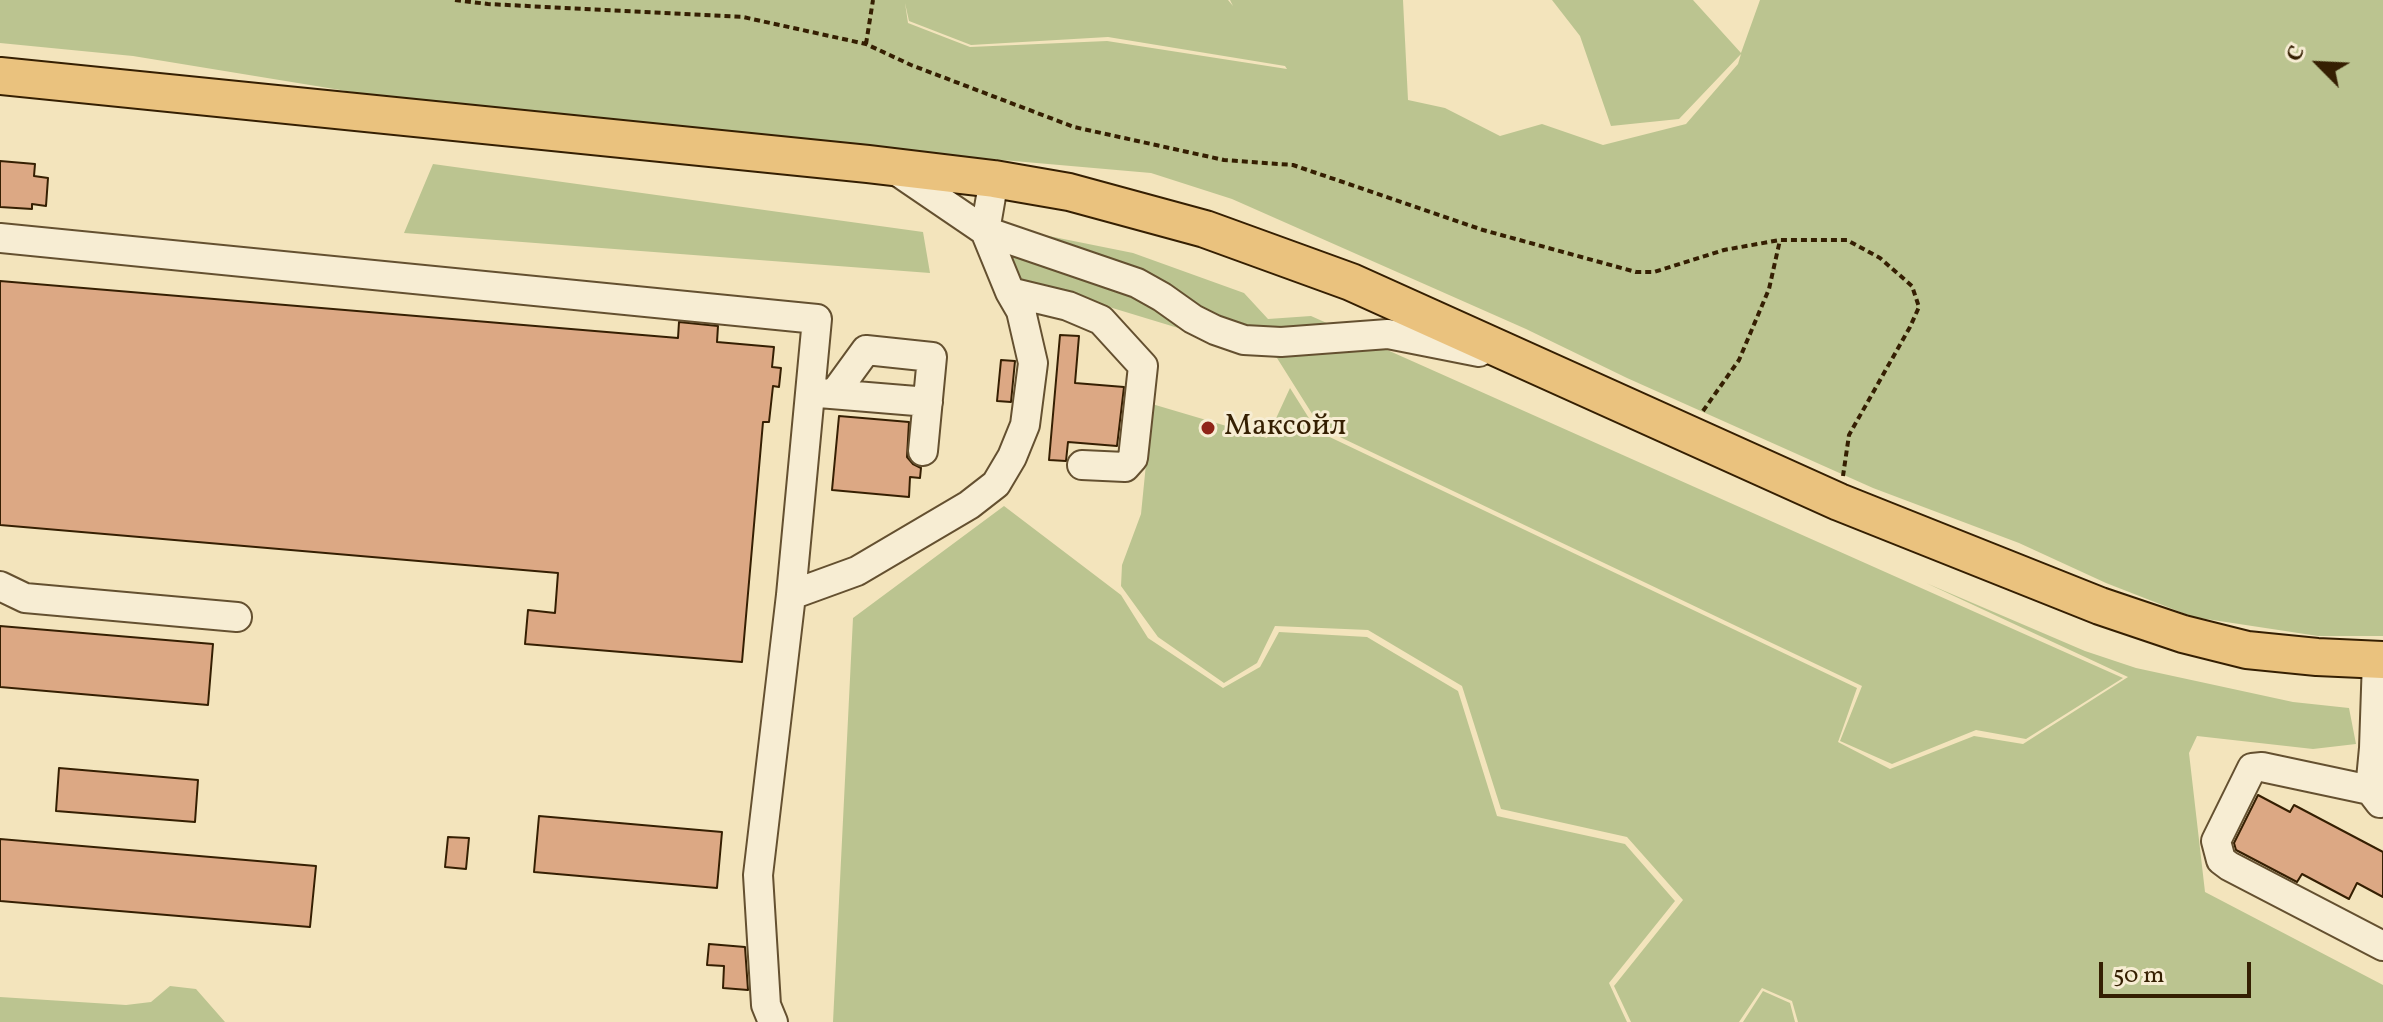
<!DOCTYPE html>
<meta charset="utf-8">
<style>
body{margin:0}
#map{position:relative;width:2383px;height:1022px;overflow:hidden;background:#f3e4bc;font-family:Vollkorn,serif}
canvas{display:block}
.north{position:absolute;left:2279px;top:24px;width:80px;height:80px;-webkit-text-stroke:6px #f7edd3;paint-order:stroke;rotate:294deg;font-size:22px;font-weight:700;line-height:32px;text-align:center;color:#351f02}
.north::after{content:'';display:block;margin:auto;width:28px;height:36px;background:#351f02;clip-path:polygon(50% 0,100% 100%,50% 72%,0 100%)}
.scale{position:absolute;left:2099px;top:962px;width:152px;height:36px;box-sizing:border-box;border:4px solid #351f02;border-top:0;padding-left:10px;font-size:24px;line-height:28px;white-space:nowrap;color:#351f02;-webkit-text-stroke:6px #f7edd3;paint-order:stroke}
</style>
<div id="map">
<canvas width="2383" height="1022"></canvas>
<div class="north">С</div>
<div class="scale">50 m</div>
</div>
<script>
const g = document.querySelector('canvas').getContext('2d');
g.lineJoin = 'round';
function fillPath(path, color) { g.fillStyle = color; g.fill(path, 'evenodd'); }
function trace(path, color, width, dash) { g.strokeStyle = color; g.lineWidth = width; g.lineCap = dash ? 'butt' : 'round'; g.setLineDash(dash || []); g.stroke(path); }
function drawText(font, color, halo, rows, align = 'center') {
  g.font = font + ' Vollkorn,serif'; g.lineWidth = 6; g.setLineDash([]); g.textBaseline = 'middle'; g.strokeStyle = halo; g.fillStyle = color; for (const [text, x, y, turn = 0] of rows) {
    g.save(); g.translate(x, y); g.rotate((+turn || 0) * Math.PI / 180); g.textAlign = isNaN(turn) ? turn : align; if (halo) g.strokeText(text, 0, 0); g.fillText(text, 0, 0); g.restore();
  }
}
const green = new Path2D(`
 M0,0H1228L1233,6L1230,0H1403L1408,100L1445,108L1500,136L1542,124L1603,145L1686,124L1738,64L1741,54L1679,119L1611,126L1580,36L1552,0H1693L1741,53L1760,0H2383V636H2318L2193,617L2106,583L2019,543L1873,488L1627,378L1526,329L1232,199L1151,173L499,116L133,56L0,43ZM905,3L909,21L971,45L1108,37L1285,66L1287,69L1107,41L970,47L908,23Z
 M433,164L923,232L930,273L404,233Z
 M999,226L1133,253L1244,293L1268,319L1311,316L2123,678L2026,739L1976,730L1892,764L1840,741L1862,686L1321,428L1277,358L1017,279Z
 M1290,388L1317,431L1857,688L1838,742L1890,769L1974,736L2023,744L2128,677L1926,583L2085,651L2136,668L2293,702L2349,708L2356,744L2313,749L2197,736L2189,753L2205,892L2383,985V1022H1798L1792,1001L1762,988L1739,1022H1631L1614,986L1683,900L1627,837L1501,809L1462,686L1368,630L1275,626L1257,663L1224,683L1158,637L1121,586L1122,565L1141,514L1152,404L1267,438Z
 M1004,506L1121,595L1148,638L1223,688L1260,667L1279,632L1367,637L1458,691L1497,816L1625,844L1675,901L1609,983L1627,1022H833L853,618Z
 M170,986L196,989L225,1022H0V997L126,1005L151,1002Z
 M1763,991L1790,1003L1795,1022H1743Z`);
const building = new Path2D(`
 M0,161L35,164L34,176L48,178L46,206L32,204V209L0,207Z
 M0,281L678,338L679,322L718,326L717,342L774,347L772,367L781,368L779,387L773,386L769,422H763L742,662L525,644L528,610L555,613L558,573L0,525Z
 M1060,335L1079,336L1075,383L1124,387L1117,446L1068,442L1066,461L1049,460Z
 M1001,360L1015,361L1011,402L997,401Z
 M839,416L909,422L907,457L913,464L921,468L920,478L910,477L909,497L832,490Z
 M0,626L213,644L208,705L0,687Z
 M59,768L198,780L195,822L56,811Z
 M2258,795L2290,812L2294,805L2383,852V897L2357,883L2349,899L2302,874L2297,882L2236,850L2234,843Z
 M539,816L722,832L717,888L534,872Z
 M448,837L469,838L466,869L445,867Z
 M0,839L316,866L310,927L0,901Z
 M709,944L745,947L748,990L723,988L724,966L707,965Z`);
const path = new Path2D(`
 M455,0L488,4L743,17L866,44L911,65L1074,127L1224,160L1293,165L1483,230L1636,272H1654L1724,250L1780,240H1847L1880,258L1912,286L1919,307L1910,327L1849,435L1843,476
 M866,44L873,0
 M1703,411L1739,360L1769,289L1780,240`);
const minor = new Path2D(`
 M891,167L985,231L1137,283L1162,297L1193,319L1215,330L1244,340L1281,342L1388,334L1479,352
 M0,238L817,319L791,595L758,875L766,1005L773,1022
 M1010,292L1068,306L1101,320L1143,366L1133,458L1125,467L1082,465
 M819,393L928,402
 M834,394L866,350L932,357L923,451
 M0,586L25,598L237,617
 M791,595L857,571L969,505L996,484L1012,457L1025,425L1033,363L1021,311L1010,292L985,231L994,179
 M2377,660L2374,748L2370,790L2380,803
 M2383,789L2370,790L2262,767L2252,768L2216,841L2221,860L2229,866L2383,946`);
const major = new Path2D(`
 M0,76L868,164L994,179L1069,192L1205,229L1351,282L1839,502L2100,606L2183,634L2247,650L2317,657L2383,660`);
const markers = [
 [1208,428,8,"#8f2418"]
];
const poiNames = [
 ["Максойл",1224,428]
];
fillPath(green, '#bbc490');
fillPath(building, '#dca884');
trace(building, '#351f02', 2);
trace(minor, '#645030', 32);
trace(major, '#351f02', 40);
trace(path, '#351f02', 4, [6, 4]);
trace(minor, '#f7edd3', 28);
trace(major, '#eac27e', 36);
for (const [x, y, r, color] of markers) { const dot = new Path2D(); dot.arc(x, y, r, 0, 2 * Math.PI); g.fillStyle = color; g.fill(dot); trace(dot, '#f7edd3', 3); }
drawText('30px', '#351f02', '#f7edd3', poiNames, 'left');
</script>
